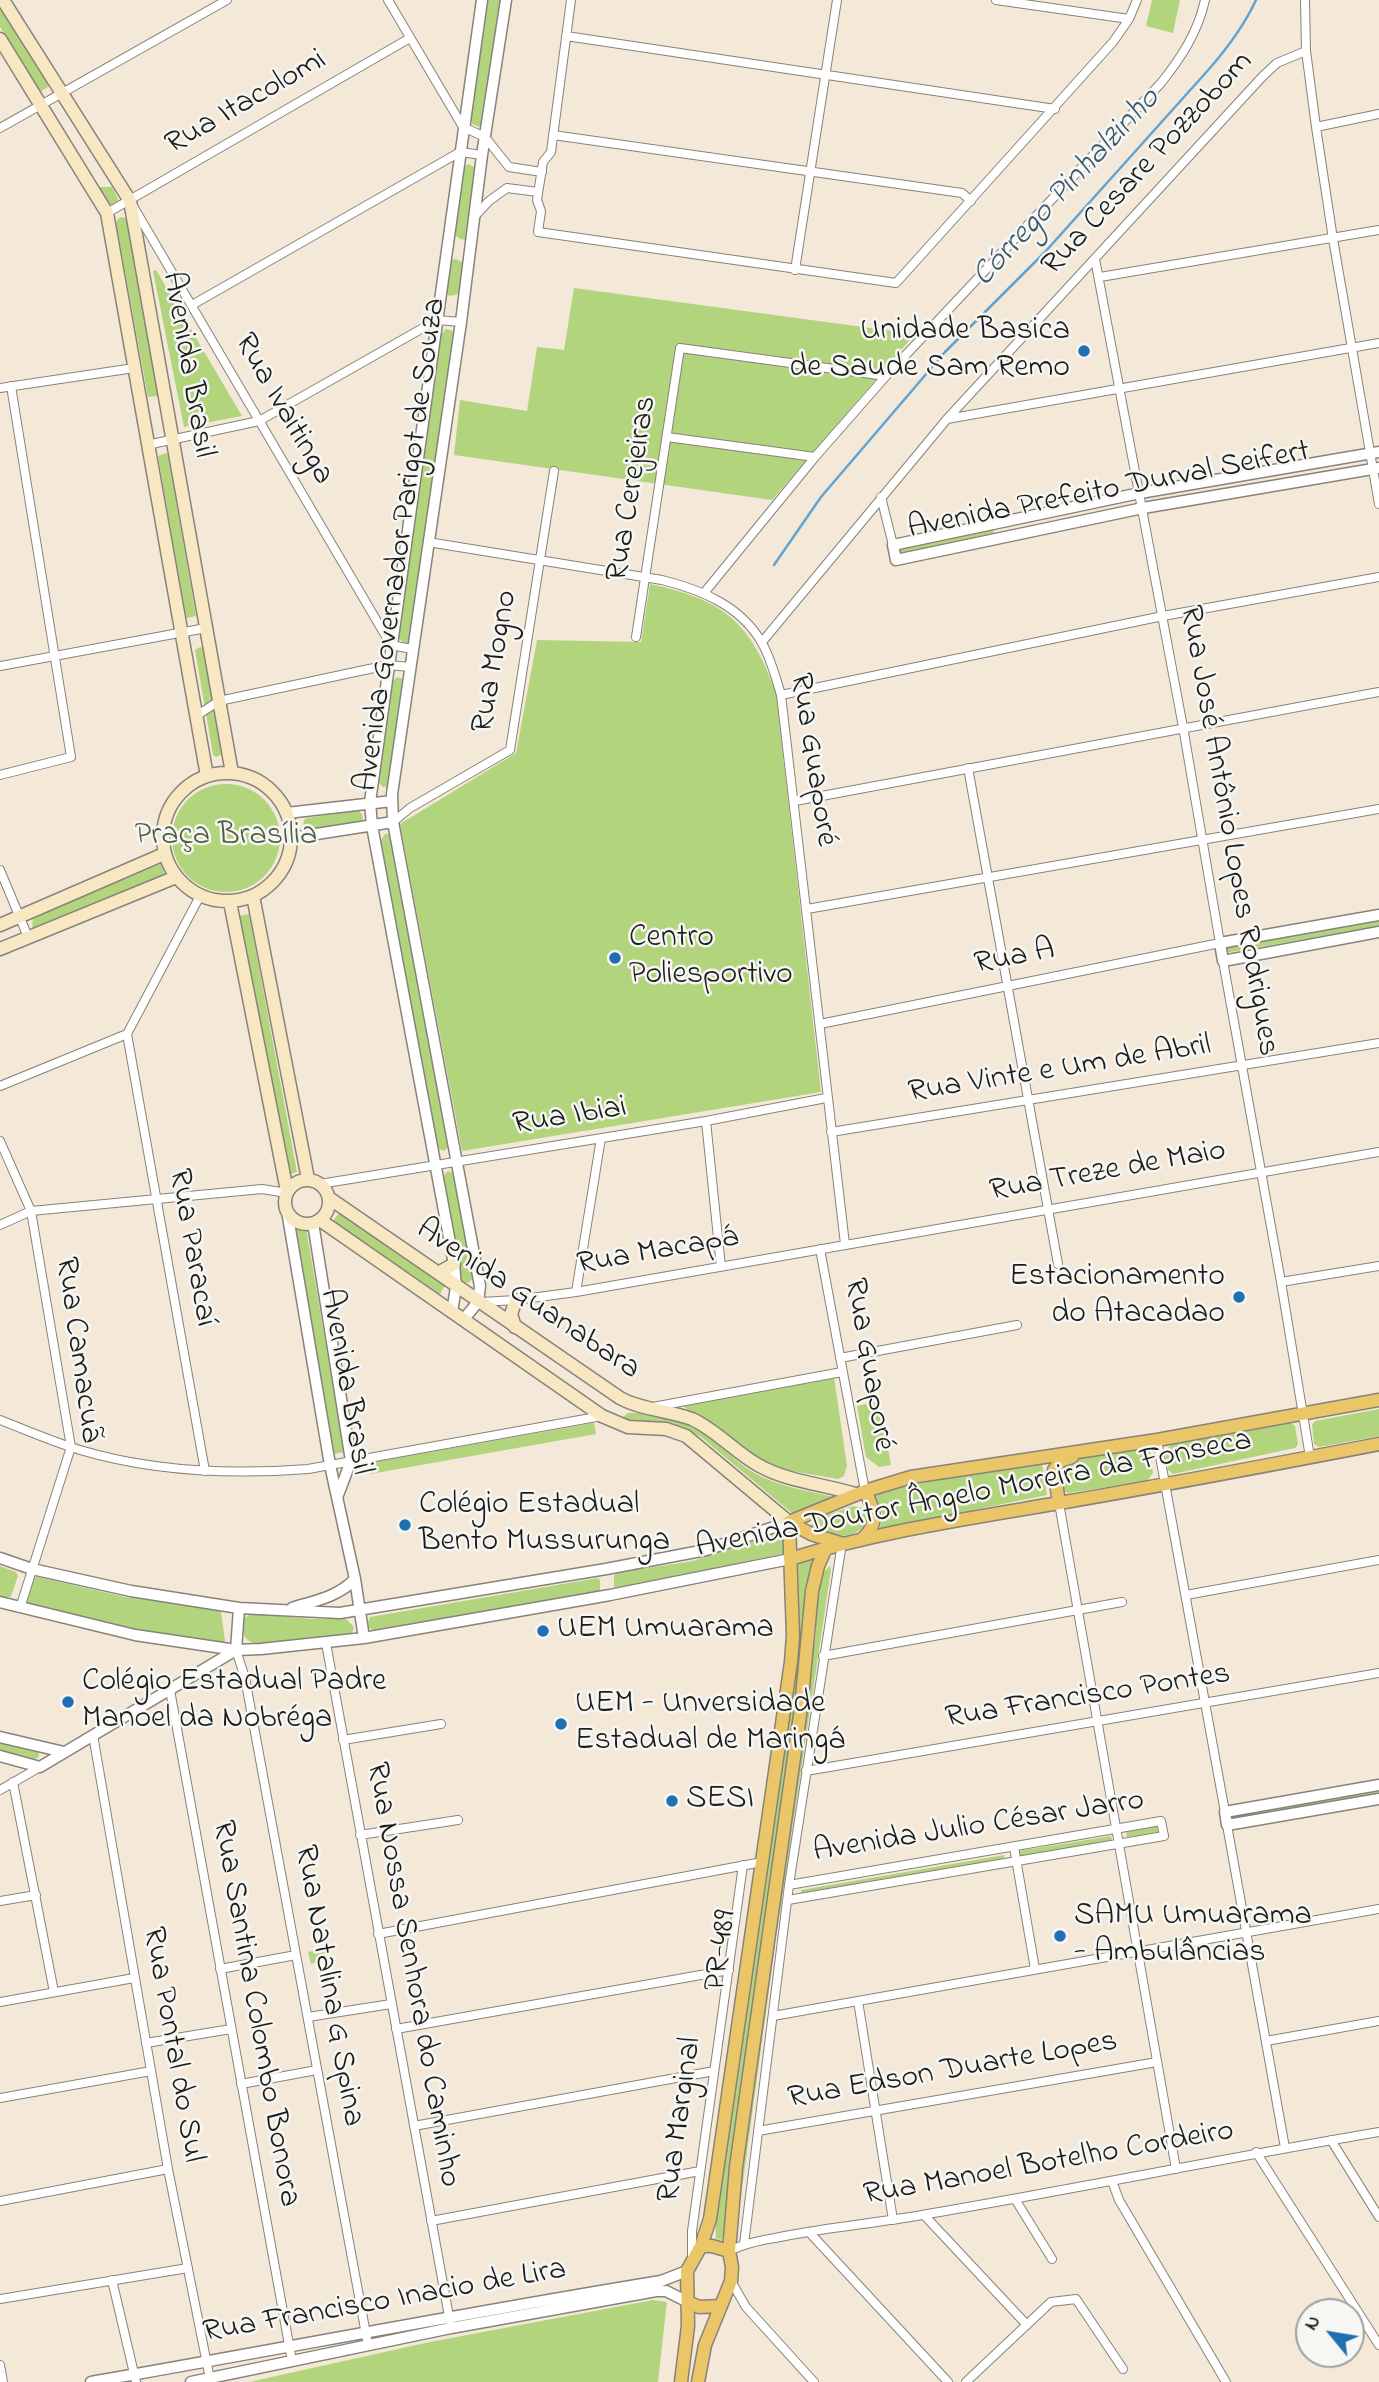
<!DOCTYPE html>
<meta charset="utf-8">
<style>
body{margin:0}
#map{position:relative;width:1379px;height:2382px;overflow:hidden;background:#f4e9d9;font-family:"Indie Flower",sans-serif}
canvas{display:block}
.north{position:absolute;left:1295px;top:2298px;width:70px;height:70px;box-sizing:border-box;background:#f6f6f2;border:2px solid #9f9f9c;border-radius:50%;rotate:300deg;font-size:19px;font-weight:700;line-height:28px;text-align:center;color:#1c1c1c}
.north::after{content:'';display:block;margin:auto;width:24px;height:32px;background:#1f6fb2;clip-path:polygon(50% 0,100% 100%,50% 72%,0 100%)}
</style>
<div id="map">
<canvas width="1379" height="2382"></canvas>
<div class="north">N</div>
</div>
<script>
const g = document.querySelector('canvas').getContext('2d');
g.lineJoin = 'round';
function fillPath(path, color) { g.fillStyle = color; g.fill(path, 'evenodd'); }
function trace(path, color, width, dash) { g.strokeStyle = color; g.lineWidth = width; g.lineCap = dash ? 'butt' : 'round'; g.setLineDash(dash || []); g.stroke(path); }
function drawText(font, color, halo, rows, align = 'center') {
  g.font = font + ' "Indie Flower",sans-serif'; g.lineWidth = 5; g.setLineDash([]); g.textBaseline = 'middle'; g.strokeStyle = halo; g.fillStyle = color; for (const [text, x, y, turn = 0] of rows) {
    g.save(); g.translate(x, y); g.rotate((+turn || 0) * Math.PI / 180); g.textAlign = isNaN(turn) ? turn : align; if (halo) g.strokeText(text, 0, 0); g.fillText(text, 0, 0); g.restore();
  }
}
const green = new Path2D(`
 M488,0H502L483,124L480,127L472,124L471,119Z
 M1152,0H1180L1173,33L1146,26Z
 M0,5L49,86L40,92L0,27Z
 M468,164L477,168L468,236L465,240L460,239L455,235L464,168Z
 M98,187H112L119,201L116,206L108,203Z
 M120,217L127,218L158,396L148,397L116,222Z
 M456,259L464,263L459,294L449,296L446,292L452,260Z
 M156,270L242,416L184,427L153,271Z
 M574,288L915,334L772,500L454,455L460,400L527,411L537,347L564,350Z
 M446,329L453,331L454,335L409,642L406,644L398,638L441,334Z
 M165,453L168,454L196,616L186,618L158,456Z
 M993,529L994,533L898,554L897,550Z
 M650,584C724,600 750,621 776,693L821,1092L462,1151L400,824L516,753L537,640L641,642Z
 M200,647L203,648L223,754L216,757L213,755L195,650Z
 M397,677L404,679L389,786L383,787L378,782L393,681Z
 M172 838a54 54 0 1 1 108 0a54 54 0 1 1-108 0Z
 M358,810L362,814L363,820L358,823L307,831L303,828L304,820L307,818Z
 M385,834H391L450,1146L444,1151L435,1147L381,840Z
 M161,864L165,875L36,930L32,928L33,917Z
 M249,914L297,1172L287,1175L238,916Z
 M1379,920V926L1225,953L1224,948Z
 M448,1171L454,1173L473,1273V1279L468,1283L463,1282L459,1278L442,1177Z
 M341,1210L446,1284L440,1294L333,1221Z
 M295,1226L306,1228L344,1452L334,1454Z
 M834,1377L847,1466L844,1476L838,1479L785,1470L752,1457L732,1438L681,1405Z
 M879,1401L891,1465L879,1467L866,1457L857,1406Z
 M1379,1409V1436L1319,1447L1314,1444L1312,1425L1315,1421Z
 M628,1413C653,1412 684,1420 705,1434C721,1446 735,1461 751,1471C778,1487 809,1491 838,1498L793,1514L701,1437C672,1421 648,1431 622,1418Z
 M594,1423L596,1434L370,1474L368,1463Z
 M1291,1423L1295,1426L1298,1444L1295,1448L1173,1474L1168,1470L1165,1451L1171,1445Z
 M1146,1447L1150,1449L1153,1473L1147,1481L1068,1493L1061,1491L1059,1466L1089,1456Z
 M1042,1463L1047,1495L879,1529C886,1514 881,1505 869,1495L903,1486Z
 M853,1506L864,1508L870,1518C855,1544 831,1536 808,1527L821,1517Z
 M780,1532L784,1534V1553L781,1554L616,1589L614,1587V1576L616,1573L693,1561Z
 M814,1556L807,1584L804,1640L730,2162L724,2237L721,2240L716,2239L715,2222L793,1662L795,1562Z
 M0,1566L16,1572L18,1576L11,1596L6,1599L0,1597Z
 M830,1566L831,1570L776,1938L736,2233L739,2171L755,2039L816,1633C817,1612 811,1580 830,1566Z
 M38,1577L125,1597L215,1608L221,1612L225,1641L223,1643H214L101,1623L27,1605L24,1602L32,1578Z
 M598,1578L600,1580V1591L373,1630L369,1628L368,1622L370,1617Z
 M253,1613L311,1619H346L354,1627L352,1633L349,1634L317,1640L256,1644C243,1640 239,1630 244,1618Z
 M0,1741L38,1751L39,1757L35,1759L0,1750Z
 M1379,1789V1794L1235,1820L1234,1815Z
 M1157,1826L1158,1832L1127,1837L1126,1832Z
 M1111,1836L1112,1841L1019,1857V1851Z
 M1004,1855L1005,1860L801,1895V1890Z
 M327,1948L329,1959L311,1964L308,1952Z
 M653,2300L667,2302L658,2382H249L430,2342Z`);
const stream = new Path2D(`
 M774,565L821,497L945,352L1045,252L1210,68C1229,46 1244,26 1256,0`);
const minor = new Path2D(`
 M388,0L463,127L485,137L509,167L542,172
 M571,0L551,152L543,162L537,200L541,211L538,232L896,283L1113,42L1129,19L1137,0
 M996,0L1129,19
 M1305,0L1306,51L1316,127L1333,239L1379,504
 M566,36L1055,109
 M1316,127L1379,114
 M0,128L227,0
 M553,135L962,193L971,201
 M133,206L391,645L412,649
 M107,213L410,38
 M474,217L489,201L507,188L538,192
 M795,270L837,0
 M1100,277L1379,230
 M192,305L460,152L482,155
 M0,388L134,368
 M947,419L1379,343
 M667,437L815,457
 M147,445L259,421L437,320L461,322
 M881,497L893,545
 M428,542L662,580C702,590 741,606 762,643C771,659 776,678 781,695L845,1244
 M704,593L815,457L886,376L1161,83C1181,58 1198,32 1205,0
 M636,637L680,348L886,376
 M762,642L947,419L1263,76L1277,63L1306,51
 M0,666L206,628
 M781,695L1163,616L1379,577
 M196,716L219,701L388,665L410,667
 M968,768L1058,1264
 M0,775L71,757L11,386
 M795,801L1379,692
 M393,822L410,808L510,750L554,471
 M0,870L28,937
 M807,909L1379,809
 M1223,961L1281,1282L1310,1457
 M820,1024L1220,943L1183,727L1095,259
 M127,1034L205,1471
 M0,1086L127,1034L200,896
 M706,1121L721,1267
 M831,1132L1379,1043
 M0,1141L31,1211L71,1447L20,1608
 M320,1184L706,1121L826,1098
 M0,1225L31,1211L262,1189L287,1193
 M820,1249L865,1491
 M1281,1282L1379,1266
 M576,1292L601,1138
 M481,1302L516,1300L576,1292L1379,1152
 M840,1358L1017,1325
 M653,1407L842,1372
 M0,1420C26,1430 53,1442 80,1450C154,1472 231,1475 308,1469L602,1416
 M1157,1440L1225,1812
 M1059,1503L1176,2169
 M1186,1595L1379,1560
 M326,1643L450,2322
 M236,1650L245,1678L368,2345
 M823,1656L1122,1602
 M170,1690L292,2361
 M93,1735L168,2169L210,2379
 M343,1740L441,1724
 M806,1771L1379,1673
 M13,1782L54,1992
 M0,1790L40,1767
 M1227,1825L1285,2148
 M360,1835L458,1820
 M1014,1847L1035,1969
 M788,1900L1164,1836L1161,1821L789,1885
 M0,1901L36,1895
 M378,1934L762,1862
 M220,1969L296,1955
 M858,2001L893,2220
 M0,2002L134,1978
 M773,2016L1379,1909
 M308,2017L391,2004
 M396,2029L729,1970
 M1266,2041L1379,2021
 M146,2043L231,2029
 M241,2084L317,2070
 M0,2098L151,2071
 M414,2126L714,2071
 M758,2131L1157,2062
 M1331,2140L1379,2217
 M1256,2152L1379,2345
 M1112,2181L1119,2200L1226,2382
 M1015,2199L1052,2259
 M0,2201L168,2169
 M924,2215L1027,2325
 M431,2221L700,2171
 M809,2232L948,2382
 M744,2244L789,1885L842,1543
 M729,2251C747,2242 766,2240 785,2236C831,2227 877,2223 922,2215C1075,2189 1226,2158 1379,2132
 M692,2258V2231L743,1865
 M112,2280L136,2382
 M731,2281L746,2307L814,2382
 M0,2299L188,2268
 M0,2365L3,2382
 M966,2382L1051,2302L1076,2299L1123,2369`);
const tertiary = new Path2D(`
 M1379,452L1140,493L893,545L896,560L1143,508L1379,468
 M287,813L392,801
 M291,838L393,822
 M1379,915L1220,943L1223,961L1379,932
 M287,1211L330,1465L355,1579L364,1638
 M313,1223L351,1461L338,1495
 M452,1312L456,1287L454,1264L372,826L370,802L482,0
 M463,1320L478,1302L480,1286L393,822L392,794L461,322L482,155L506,0
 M0,1558L32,1569L131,1591L239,1608L340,1613L606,1569L706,1550L789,1522
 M0,1602L135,1635L236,1650L261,1649L364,1638L610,1595L790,1559
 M292,1608C314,1601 338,1597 355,1579
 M236,1650L239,1608
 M0,1737L64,1752
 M0,1756L40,1767L236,1650
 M1379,1785L1225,1812L1227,1825L1379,1799
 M91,2382C281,2349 470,2312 661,2281L687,2271
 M191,2382L451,2328L656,2291H666L688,2302`);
const secondary = new Path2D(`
 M3,0L130,201L232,773
 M0,39L107,213L207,776
 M163 837a64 64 0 1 1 128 0a64 64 0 1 1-128 0Z
 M253,896L308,1179
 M230,902L287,1191
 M0,925L164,854
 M0,949L176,877
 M285 1202a22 22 0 1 1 44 0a22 22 0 1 1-44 0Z
 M329,1198L620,1398C642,1410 668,1410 692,1419C716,1430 735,1452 758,1465C788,1482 823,1484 855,1494
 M320,1220L602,1416L628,1427L666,1429L686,1436L789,1522
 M438,1273L454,1264
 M515,1327L511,1314L516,1300`);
const primary = new Path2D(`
 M1059,1503L1054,1470L1060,1461L1072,1457
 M789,1522L865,1491L911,1477L1157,1440L1379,1400
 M789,1522L811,1534L840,1543
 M863,1538C880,1523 874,1509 865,1491
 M790,1559C880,1531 972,1518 1065,1502C1170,1484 1275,1464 1379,1444
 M701,2246H712L729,2251
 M688,2302L699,2307L721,2306
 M681,2382L688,2326L687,2271L701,2246L710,2219L791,1662L793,1635L789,1522
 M698,2382L705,2345L731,2281L732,2267L729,2251L736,2167L801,1708L812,1591L818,1566L826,1548`);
const markers = [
 [1084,351,7,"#1f6fb2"],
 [615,958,7,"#1f6fb2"],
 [1239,1297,7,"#1f6fb2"],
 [405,1525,7,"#1f6fb2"],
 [543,1631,7,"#1f6fb2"],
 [68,1702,7,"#1f6fb2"],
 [561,1724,7,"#1f6fb2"],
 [672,1801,7,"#1f6fb2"],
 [1060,1936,7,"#1f6fb2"]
];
const streetNames = [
 ["Rua Itacolomi",247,104,-30],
 ["Rua Cesare Pozzobom",1149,165,-47],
 ["Avenida Brasil",186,365,80],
 ["Rua Ivaitinga",282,410,60],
 ["Rua Cerejeiras",634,489,-81],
 ["Avenida Prefeito Durval Seifert",1109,492,-11],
 ["Avenida Governador Parigot de Souza",403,545,-82],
 ["Rua Mogno",497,662,-80],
 ["Rua Guaporé",811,760,81],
 ["Rua José Antônio Lopes Rodrigues",1227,831,80],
 ["Rua A",1015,959,-11],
 ["Rua Vinte e Um de Abril",1060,1071,-9],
 ["Rua Ibiai",570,1118,-9],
 ["Rua Treze de Maio",1108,1173,-10],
 ["Rua Paracaí",190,1248,80],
 ["Rua Macapá",658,1253,-10],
 ["Avenida Guanabara",527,1301,34],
 ["Rua Camacuã",76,1350,82],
 ["Rua Guaporé",867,1365,80],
 ["Avenida Brasil",344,1382,80],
 ["Avenida Doutor Ângelo Moreira da Fonseca",974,1496,-11],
 ["Rua Francisco Pontes",1088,1698,-9],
 ["Avenida Julio César Jarro",979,1828,-9],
 ["PR-489",723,1951,-82],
 ["Rua Nossa Senhora do Caminho",411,1975,80],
 ["Rua Natalina G Spina",327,1986,80],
 ["Rua Santina Colombo Bonora",254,2014,80],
 ["Rua Pontal do Sul",171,2045,80],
 ["Rua Edson Duarte Lopes",953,2072,-10],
 ["Rua Marginal",682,2120,-82],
 ["Rua Manoel Botelho Cordeiro",1049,2165,-10],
 ["Rua Francisco Inacio de Lira",385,2303,-10]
];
const poiNames = [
 ["Unidade Basica",1070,333,"right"],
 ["de Saude Sam Remo",1070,370,"right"],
 ["Centro",629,940],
 ["Poliesportivo",629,977],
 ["Estacionamento",1225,1279,"right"],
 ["do Atacadao",1225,1316,"right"],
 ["Colégio Estadual",419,1507],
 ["Bento Mussurunga",419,1544],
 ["UEM Umuarama",557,1631],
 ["Colégio Estadual Padre",82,1684],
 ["Manoel da Nobréga",82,1721],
 ["UEM - Unversidade",575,1706],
 ["Estadual de Maringá",575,1743],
 ["SESI",686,1801],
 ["SAMU Umuarama",1074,1918],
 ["- Ambulâncias",1074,1955]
];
const parkNames = [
 ["Praça Brasília",226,838]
];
const waterNames = [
 ["Córrego Pinhalzinho",1068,189,-47]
];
fillPath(green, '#b1d47c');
trace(stream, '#5fa4d4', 2.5);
trace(minor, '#88827a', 10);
trace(tertiary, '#88827a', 13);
trace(secondary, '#88827a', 15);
trace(primary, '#88827a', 15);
trace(minor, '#fff', 8);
trace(tertiary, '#fff', 10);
trace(secondary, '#f7e8c3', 12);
trace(primary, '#eac669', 12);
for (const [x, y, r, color] of markers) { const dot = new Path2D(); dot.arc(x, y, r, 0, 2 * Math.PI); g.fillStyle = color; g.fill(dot); trace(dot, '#f6f6f2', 2.5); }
drawText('32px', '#1c1c1c', '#f6f6f2', streetNames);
drawText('32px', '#1c1c1c', '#f6f6f2', poiNames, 'left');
drawText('32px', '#505c3e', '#f6f6f2', parkNames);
drawText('italic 33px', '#3a596f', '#f6f6f2', waterNames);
</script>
